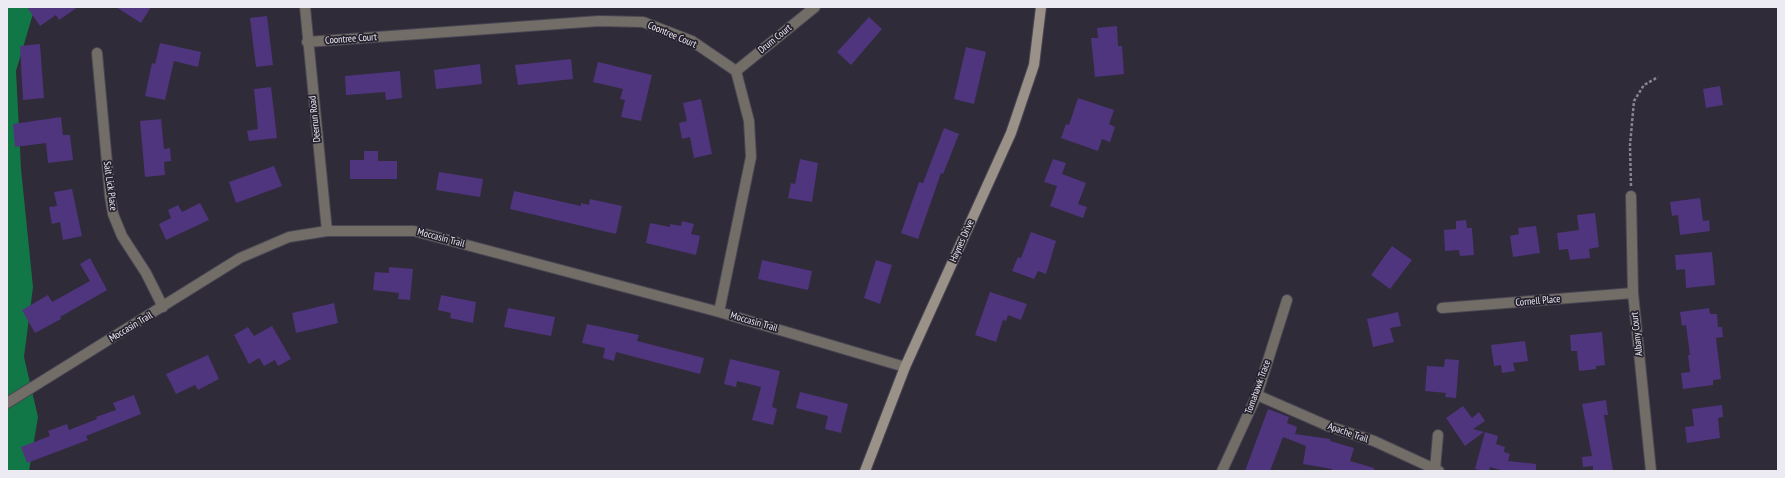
<!DOCTYPE html>
<style>
body{margin:0}
#map{position:relative;width:1785px;height:478px;overflow:hidden;background:#2f2b39;font-family:"PT Sans Narrow",sans-serif}
canvas{display:block}
.frame{position:absolute;inset:0;border:8px solid #eceaf3;pointer-events:none}
</style>
<div id="map">
<canvas width="1785" height="478"></canvas>
<div class="frame"></div>
</div>
<script>
const g = document.querySelector('canvas').getContext('2d');
g.lineJoin = 'round';
function fillPath(path, color) { g.fillStyle = color; g.fill(path, 'evenodd'); }
function trace(path, color, width, dash) { g.strokeStyle = color; g.lineWidth = width; g.lineCap = dash ? 'butt' : 'round'; g.setLineDash(dash || []); g.stroke(path); }
function drawText(font, color, halo, rows, align = 'center') {
  g.font = font + ' "PT Sans Narrow",sans-serif'; g.lineWidth = 3.5; g.setLineDash([]); g.textBaseline = 'middle'; g.strokeStyle = halo; g.fillStyle = color; for (const [text, x, y, turn = 0] of rows) {
    g.save(); g.translate(x, y); g.rotate((+turn || 0) * Math.PI / 180); g.textAlign = isNaN(turn) ? turn : align; if (halo) g.strokeText(text, 0, 0); g.fillText(text, 0, 0); g.restore();
  }
}
const forest = new Path2D(`
 M7,7H35L16,71L21,169L33,287L24,357L38,417L29,471H7Z`);
const building = new Path2D(`
 M27,7H78L59,20L56,15L40,26Z
 M116,7H151L141,23Z
 M267,16L273,65L256,67L250,18Z
 M869,17L882,29L851,65L837,52Z
 M1117,26L1118,46H1122L1124,74L1095,77L1091,38H1098L1097,28Z
 M160,43L201,52L198,67L174,61L165,100L145,96L152,63L155,64Z
 M40,44L44,98L23,100L20,46Z
 M966,47L986,52L974,104L954,99Z
 M571,59L573,79L518,85L515,65Z
 M598,62L652,75L641,121L621,117L625,100L620,99L623,89L593,82Z
 M480,64L482,84L436,89L434,70Z
 M400,71L402,98L386,100L385,92L346,95L345,76Z
 M1720,86L1723,105L1706,108L1703,89Z
 M271,87L277,138L249,141L247,131L258,129L254,89Z
 M1078,98L1114,110L1109,124L1115,127L1110,142L1102,139L1098,151L1061,138L1066,124L1069,125Z
 M701,99L712,154L694,158L690,137L682,139L679,123L687,121L683,103Z
 M61,117L63,135H70L73,160L48,163L46,143L15,147L13,124Z
 M161,119L164,149L170,148L171,161L164,162L165,175L145,177L140,121Z
 M944,128L959,134L943,174L941,173L918,239L901,233L919,182L923,183Z
 M364,151H378V161H397V179H350V160H364Z
 M800,159L818,163L812,202L788,198L791,183L795,184Z
 M1053,159L1066,163L1062,174L1086,183L1078,204L1087,207L1083,218L1050,206L1057,186L1044,182Z
 M274,166L282,186L236,203L229,182Z
 M439,172L483,179L480,197L436,190Z
 M72,189L82,236L63,240L60,222L52,224L49,207L57,206L54,192Z
 M514,191L581,206V203L589,205L590,199L622,206L616,234L510,209Z
 M1700,198L1703,221L1709,220L1710,231L1680,235L1678,215L1672,216L1670,202Z
 M200,203L209,220L166,240L159,224L171,218L168,210L178,205L182,212Z
 M1595,213L1599,247L1589,249L1590,258L1570,260L1568,249L1559,250L1557,233L1579,230L1577,215Z
 M1466,220L1467,228H1472L1474,255L1460,256L1459,250L1445,251L1444,230L1456,229V221Z
 M682,221L694,224L691,234L700,236L696,255L646,243L650,223L670,227V224L681,226Z
 M1536,226L1540,253L1513,257L1510,236L1519,234L1518,228Z
 M1031,232L1056,241L1046,274L1038,271L1034,279L1012,271L1018,257L1021,258Z
 M1392,246L1412,260L1390,289L1371,275Z
 M1712,252L1715,285L1686,288L1685,269L1676,270L1675,255Z
 M90,258L107,290L60,317L61,319L35,333L22,310L48,295L52,302L90,281L80,264Z
 M762,260L812,271L808,290L758,279Z
 M876,260L892,265L880,304L864,298Z
 M389,267L413,269L410,300L398,299L399,293L373,290L375,272L389,273Z
 M990,292L1027,304L1021,320L1008,315L1006,321L1003,320L996,342L975,335Z
 M441,295L476,302L473,323L450,318L451,313L438,310Z
 M334,303L338,323L296,333L292,313Z
 M508,308L555,317L551,336L504,327Z
 M1709,308L1710,314H1717L1718,327H1722L1723,337L1716,338L1721,379L1713,380V385L1683,389L1681,373L1690,372L1688,355H1690L1686,325L1682,326L1680,312Z
 M1398,312L1401,326L1390,328L1394,342L1373,347L1367,319Z
 M587,324L639,335L637,341L704,358L700,374L616,352L614,361L603,358L605,348L582,343Z
 M272,326L291,359L278,366L275,360L264,366L259,358L249,364L234,335L248,327L254,336Z
 M1602,332L1605,365L1596,366V369L1579,371L1577,351H1571L1570,335Z
 M1525,341L1528,361L1513,363L1515,371L1502,373L1501,365L1494,366L1491,345Z
 M208,355L219,379L198,390L195,385L176,394L166,374Z
 M730,359L780,371L772,407L777,409L773,425L752,420L761,387L737,381L736,387L724,384Z
 M1445,359L1459,360L1456,398L1445,397L1446,393L1425,391L1427,366L1444,367Z
 M800,392L848,404L841,433L825,429L828,416L796,408Z
 M134,395L141,414L86,436L88,440L27,463L21,447L50,436L48,431L67,424L69,430L97,419L96,417L116,410L113,403Z
 M1606,400L1608,415H1604L1613,471H1593V466L1583,467L1582,457L1592,456L1582,404Z
 M1722,405L1723,417L1718,418L1720,438L1687,443L1685,427L1694,426L1692,409Z
 M1463,406L1472,418L1479,412L1485,421L1473,429L1484,432L1465,446L1446,418Z
 M1268,409L1289,417L1287,423L1297,427L1295,434L1330,439V441L1354,448L1350,461L1374,468V471H1332V469L1303,464L1306,446L1283,437L1270,471H1245Z
 M1485,432L1498,436L1496,444L1505,447L1504,452L1510,454L1508,461L1536,464V471H1504L1490,467L1489,471H1485L1475,469Z`);
const path = new Path2D(`
 M1631,186L1630,145L1634,101L1644,85L1658,77`);
const street = new Path2D(`
 M305,7L327,231
 M307,42L599,21L643,22L692,41L736,71L749,121L751,157L719,312
 M97,53L110,196L113,214L122,236L146,273L163,307
 M736,71L815,7
 M1631,196L1633,293L1651,471
 M1442,308L1633,293
 M1257,395L1328,426L1374,441L1439,471
 M7,403L240,258L289,237L327,231H414L719,312L905,367
 M1435,469L1438,435
 M1222,471L1257,395L1287,300`);
const secondary = new Path2D(`
 M865,471L905,367L1011,133L1034,65L1041,7`);
const streetNames = [
 ["Coontree Court",672,35,23],
 ["Coontree Court",351,39,-4],
 ["Drum Court",775,39,-39],
 ["Deerrun Road",315,119,-96],
 ["Salt Lick Place",110,186,82],
 ["Moccasin Trail",441,238,15],
 ["Haynes Drive",962,241,-66],
 ["Cornell Place",1538,301,-5],
 ["Moccasin Trail",754,322,16],
 ["Moccasin Trail",131,327,-31],
 ["Albany Court",1637,334,-96],
 ["Tomahawk Trace",1258,387,-70],
 ["Apache Trail",1348,433,19]
];
fillPath(forest, '#127746');
fillPath(building, '#4f357d');
trace(street, '#494653', 12);
trace(secondary, '#494653', 12);
trace(path, '#888591', 2.5, [3, 2]);
trace(street, '#736d67', 10);
trace(secondary, '#9a9188', 10);
drawText('10px', '#eceaf3', '#25212e', streetNames);
</script>
